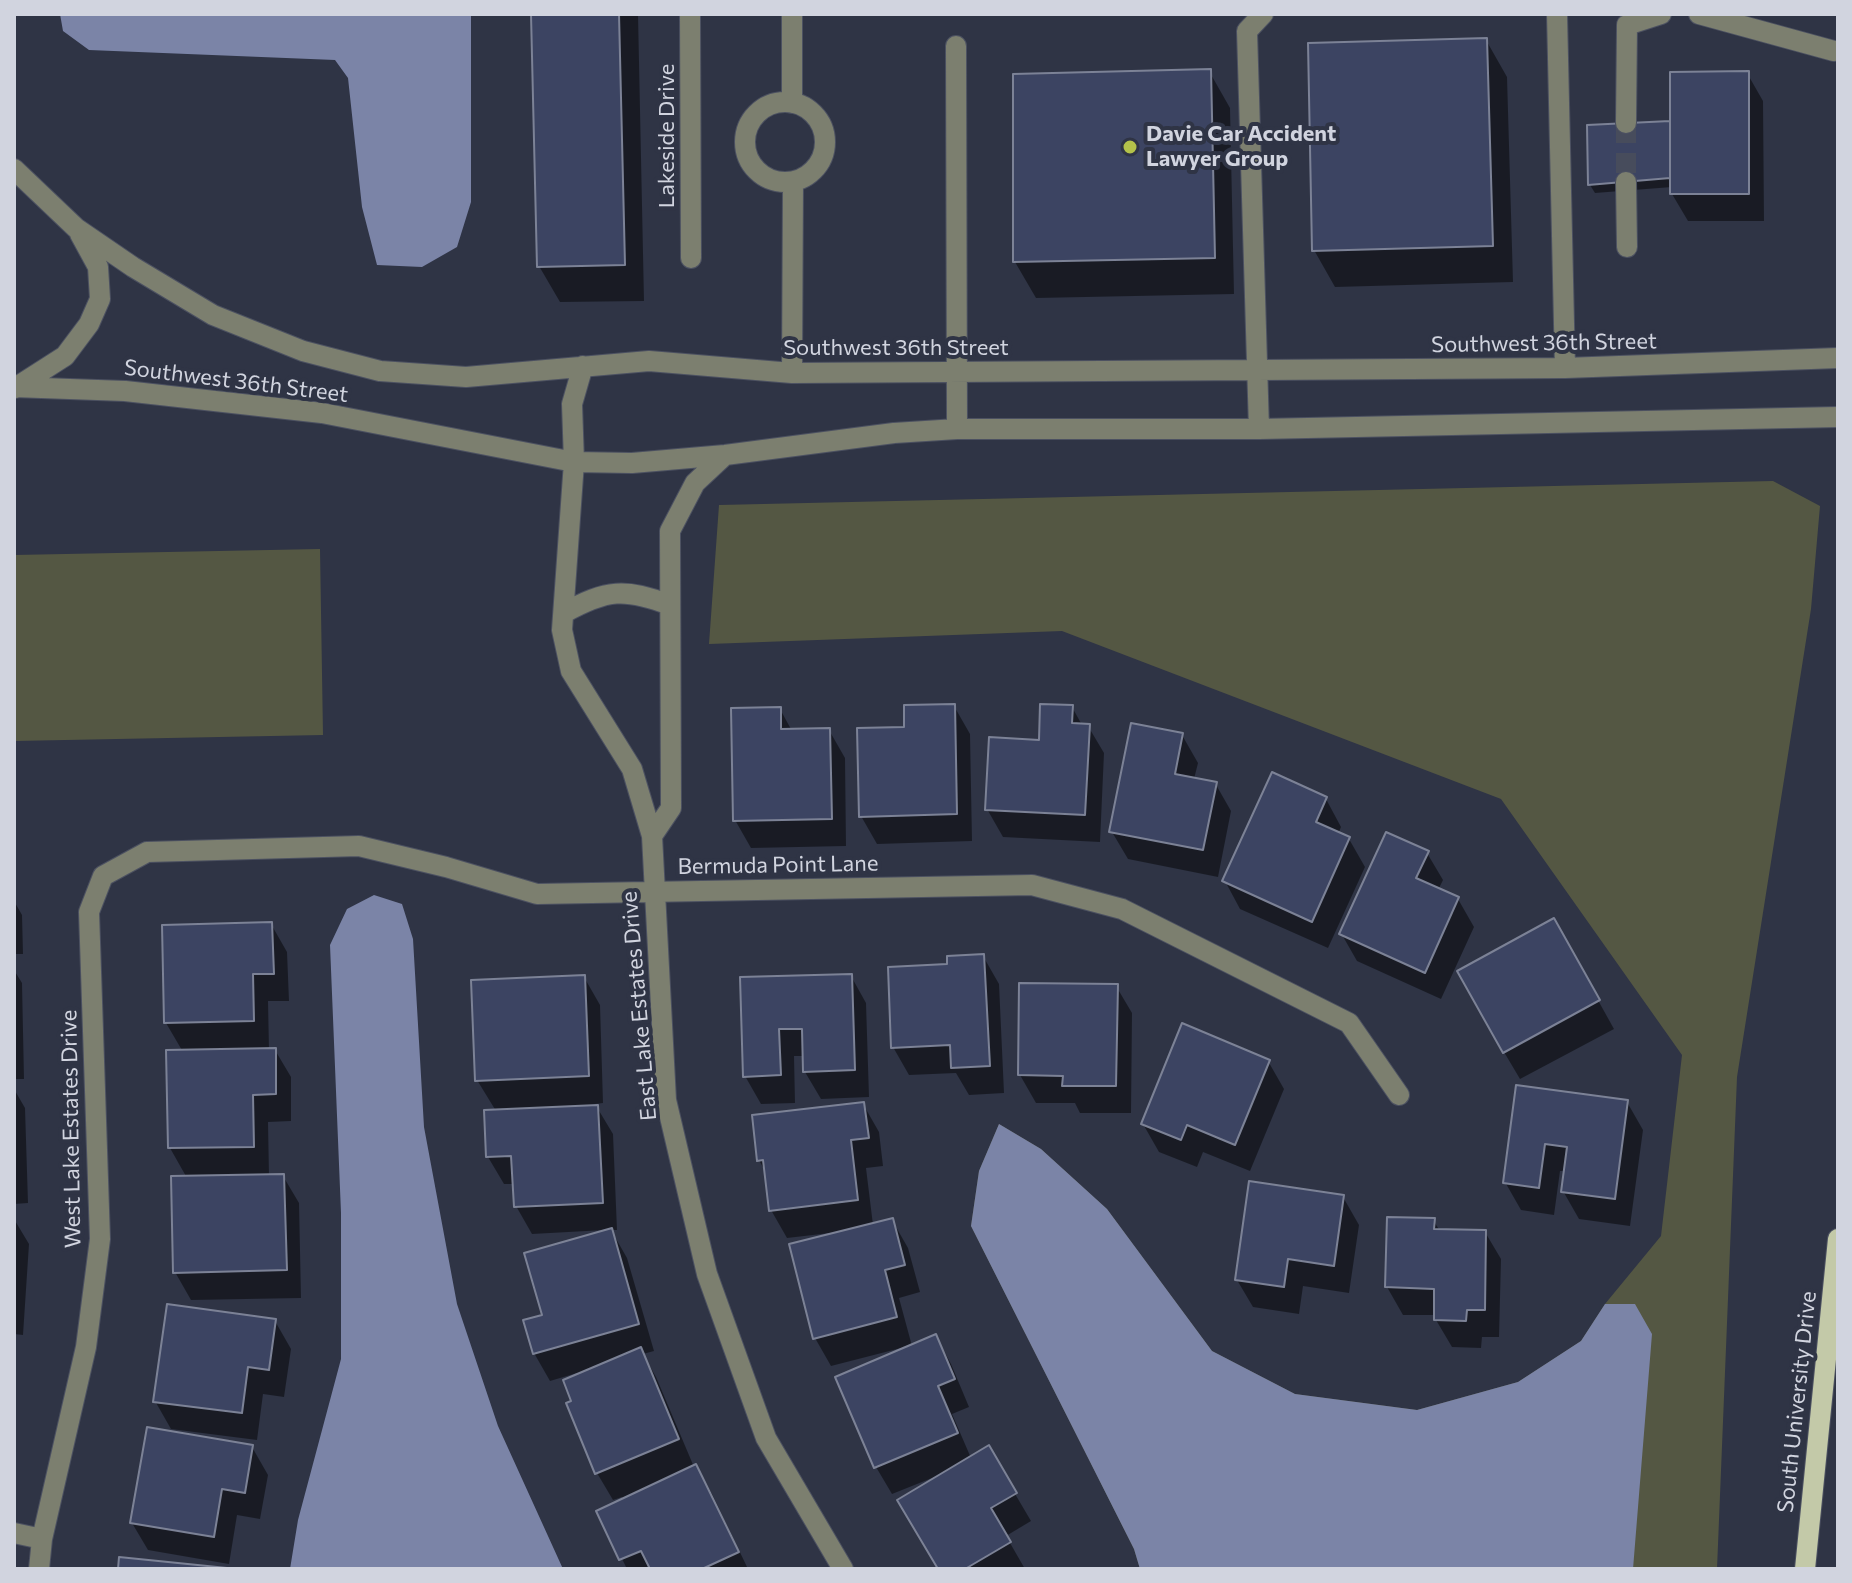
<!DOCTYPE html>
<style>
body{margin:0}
#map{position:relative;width:1852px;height:1583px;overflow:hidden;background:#2f3445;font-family:Commissioner,sans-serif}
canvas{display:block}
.frame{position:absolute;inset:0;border:16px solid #d1d4df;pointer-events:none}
</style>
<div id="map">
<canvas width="1852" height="1583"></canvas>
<div class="frame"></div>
</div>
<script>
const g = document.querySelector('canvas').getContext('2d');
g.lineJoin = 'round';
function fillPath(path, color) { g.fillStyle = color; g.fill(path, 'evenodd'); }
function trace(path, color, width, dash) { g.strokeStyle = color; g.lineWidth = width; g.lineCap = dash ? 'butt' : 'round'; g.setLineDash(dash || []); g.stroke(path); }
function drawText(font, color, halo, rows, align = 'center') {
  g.font = font + ' Commissioner,sans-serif'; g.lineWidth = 8; g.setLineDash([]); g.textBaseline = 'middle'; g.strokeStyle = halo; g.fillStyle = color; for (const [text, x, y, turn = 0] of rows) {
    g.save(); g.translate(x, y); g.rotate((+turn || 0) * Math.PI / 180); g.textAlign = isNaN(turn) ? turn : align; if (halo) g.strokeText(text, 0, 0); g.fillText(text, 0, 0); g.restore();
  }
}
const green = new Path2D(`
 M1773,481L1820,506L1811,609L1737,1077L1717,1569H1140L1134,1549L971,1226L979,1171L999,1124L1041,1149L1107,1209L1212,1351L1295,1394L1417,1410L1518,1382L1581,1341L1605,1304L1661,1236L1682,1055L1501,799L1062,631L709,644L719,505Z
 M320,549L323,735L14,741V555Z`);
const water = new Path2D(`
 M60,14H471V202L457,247L422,267L377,265L362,207L348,78L335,60L89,50L63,31Z
 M374,895L402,904L413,939L424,1127L457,1304L498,1426L563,1569H290L298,1520L341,1359V1213L330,945L347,909Z
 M999,1124L1041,1149L1107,1209L1212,1351L1295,1394L1417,1410L1518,1382L1581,1341L1605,1304H1635L1652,1334L1633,1569H1140L1134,1549L971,1226L979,1171Z`);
const shadow = new Path2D(`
 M533,14H638L644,301L560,302L539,266Z
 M1486,40L1507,77L1513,282L1335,287L1314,250Z
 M1209,71L1230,108L1234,294L1036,298L1015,262Z
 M1747,73L1763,101L1764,221H1688L1672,194V187L1595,193L1590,185L1669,123Z
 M954,706L970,734L972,841L877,844L861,816L906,729Z
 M1072,707L1082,725L1088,726L1104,753L1100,842L1003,837L987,809Z
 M780,709L792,731L829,730L845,758L846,846L751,848L735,820Z
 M1182,735L1198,763L1194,779L1215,783L1231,811L1218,877L1128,859L1112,832Z
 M1326,799L1341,827L1338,834L1349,839L1365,867L1328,948L1240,909L1225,881Z
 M1427,853L1443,880L1438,890L1458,899L1474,927L1441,999L1357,961L1341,933Z
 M14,901L22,915L23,954H14Z
 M271,924L287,952L289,1001H268L269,1050H275L291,1077V1121L268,1122L269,1176H283L299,1203L301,1298L191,1300L175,1272L187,1178L170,1148L183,1052L166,1023Z
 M1569,948L1614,1029L1520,1079L1504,1052Z
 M983,956L999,984L1004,1093L969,1095L956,1073L909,1075L893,1047L949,966Z
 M14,970L22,983L24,1079H14Z
 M851,976L866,1003L869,1097L821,1099L805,1072V1056H794L795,1103L761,1104L745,1076L742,979Z
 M584,977L600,1005L603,1103L595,1104L613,1134L617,1230H611L627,1258L654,1351L643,1354L656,1377L694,1467L696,1466L712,1494L748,1569H627L599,1512L623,1500L622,1497L613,1500L597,1473L574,1402L577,1373L550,1381L534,1353L544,1316L605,1230L532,1234L516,1206L515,1184H504L488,1157L496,1111L477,1080Z
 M1116,986L1132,1013L1131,1113H1080L1075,1103H1036L1020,1075Z
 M1268,1061L1284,1089L1250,1171L1203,1152L1197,1167L1159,1152L1143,1124Z
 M1518,1087L1627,1102L1643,1130L1630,1226L1579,1219L1563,1191L1566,1171H1560L1554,1215L1521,1210L1505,1182Z
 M14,1089L25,1108L28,1203L14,1204Z
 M863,1104L879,1132L883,1166L866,1168L873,1225L892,1220L908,1248L920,1292L899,1298L912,1346L936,1336L951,1364L969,1407L952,1414L971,1458L988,1448L1031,1521L1006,1536L1025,1569H940L937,1476L892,1494L876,1467L905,1347L831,1366L815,1338L830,1233L787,1238L771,1210L766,1173L759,1160Z
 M1343,1197L1359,1225L1349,1293L1303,1286L1299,1314L1253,1307L1237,1280Z
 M14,1219L29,1244L23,1335L14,1334Z
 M1433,1220L1440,1231L1485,1232L1501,1259L1499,1337H1482L1481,1348L1452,1347L1436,1320V1315H1403L1387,1287Z
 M275,1321L291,1349L284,1397L263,1394L257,1440L171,1429L155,1401Z
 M252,1447L268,1475L260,1519L237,1515L229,1564L148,1550L132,1523Z`);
const building = new Path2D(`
 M531,14H619L625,265L537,267Z
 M1487,38L1493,246L1312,251L1308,43Z
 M1211,69L1215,258L1013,262V74Z
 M1749,71V194H1670V72Z
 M1670,121V178L1588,185L1587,125Z
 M955,704L957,814L859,817L857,728L904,727V705Z
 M1040,704L1073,705L1072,723L1090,724L1085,815L985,810L989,737L1039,740Z
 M781,707V729L830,728L832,819L733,821L731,708Z
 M1131,723L1183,733L1175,774L1217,782L1203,850L1109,832Z
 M1272,772L1327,797L1316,822L1350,837L1312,922L1222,881Z
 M1386,832L1429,851L1416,878L1459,897L1425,973L1339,934Z
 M1554,918L1600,1000L1503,1053L1457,971Z
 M272,922L274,974H253L254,1021L164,1023L162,925Z
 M984,954L990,1066L951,1068L950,1045L891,1048L888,967L947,964V956Z
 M852,974L855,1070L803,1072L802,1029H779L781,1075L743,1077L740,977Z
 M585,975L589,1076L475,1081L471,980Z
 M1019,983L1118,984L1116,1086H1062L1063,1076L1018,1075Z
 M1182,1023L1270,1060L1235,1145L1187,1125L1181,1140L1141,1124Z
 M276,1048V1094L253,1095L254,1147L168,1148L166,1050Z
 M1516,1085L1628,1100L1615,1199L1561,1192L1567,1147L1545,1144L1539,1188L1503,1183Z
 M864,1102L869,1138L851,1140L858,1200L769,1211L763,1160L757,1161L752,1115Z
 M598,1105L603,1203L514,1207L511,1156L486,1157L484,1110Z
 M284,1174L287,1270L173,1273L171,1176Z
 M1249,1181L1344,1195L1334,1266L1288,1259L1284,1287L1235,1280Z
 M1387,1217L1435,1218L1434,1229L1486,1230L1485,1310H1467L1466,1321L1434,1320V1289L1385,1287Z
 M893,1218L905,1265L885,1270L897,1317L813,1339L789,1244Z
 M612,1228L639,1324L533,1354L523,1320L542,1315L524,1253Z
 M167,1304L276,1319L269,1370L248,1367L242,1413L153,1402Z
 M936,1334L955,1379L938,1386L958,1433L874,1468L835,1377Z
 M641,1347L679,1439L595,1474L566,1403L571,1401L563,1380Z
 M147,1427L253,1445L245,1493L222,1489L214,1537L130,1523Z
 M989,1445L1017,1493L991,1508L1011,1542L965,1569H938L897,1500Z
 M696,1464L739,1552L702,1569H650L641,1551L619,1560L596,1511Z
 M119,1557L227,1568V1569H118Z`);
const minorTunnel = new Path2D(`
 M1626,123V182`);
const minor = new Path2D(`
 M690,14L691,258
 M792,14V103
 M1557,14L1565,368
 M1699,14L1834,51
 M956,46L957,429
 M745 142a40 40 0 1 1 80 0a40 40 0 1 1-80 0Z
 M1626,123L1627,25L1661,14
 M14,169L76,228L133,267L213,315L303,351L380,371L466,377L649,361L792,373L1565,368L1838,358
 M1626,182L1627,247
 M583,366L572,404L574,462L562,630L571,671L632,769L652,836L666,1100L707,1274L766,1438L843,1569
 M792,373L793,182
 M14,387L125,391L322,413L574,462L632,463L725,455L894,433L957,429H1259L1838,417
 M15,388L65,356L89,324L100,299L98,267L80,234
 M1259,429L1247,31L1263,14
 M564,613C607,589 625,588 670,605
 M652,836L671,808L670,531L695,483L725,455
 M14,1533L42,1539
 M39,1569L42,1539L86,1347L100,1239L89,912L103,876L147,852L359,846L446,867L537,894L1032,885L1122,909L1349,1023L1399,1095`);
const major = new Path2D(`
 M1805,1569L1838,1239`);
const markers = [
 [1130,147,8,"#b4c24a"]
];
const poiNames = [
 ["Davie Car Accident",1146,134],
 ["Lawyer Group",1146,159]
];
const streetNames = [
 ["Lakeside Drive",667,136,-90],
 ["Southwest 36th Street",1544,343,-1],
 ["Southwest 36th Street",896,348],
 ["Southwest 36th Street",236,381,7],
 ["Bermuda Point Lane",778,865,-1],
 ["East Lake Estates Drive",639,1006,-95],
 ["West Lake Estates Drive",71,1129,-91],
 ["South University Drive",1797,1402,-84]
];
fillPath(green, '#545743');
fillPath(water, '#7b84a7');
fillPath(shadow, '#0007');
fillPath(building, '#3c4462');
trace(building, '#7c8296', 2);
trace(minorTunnel, '#474c5c', 20, [20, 10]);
trace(minor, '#4c5161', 22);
trace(major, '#4c5161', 22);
trace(minor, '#7c7f6f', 20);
trace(major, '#c3c9a8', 20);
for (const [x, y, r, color] of markers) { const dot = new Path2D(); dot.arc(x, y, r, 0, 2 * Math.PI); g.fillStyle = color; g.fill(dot); trace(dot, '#2f3445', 3); }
drawText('bold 22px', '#d1d4df', '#2f3445', poiNames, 'left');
drawText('22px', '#d1d4df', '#2f3445', streetNames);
</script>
